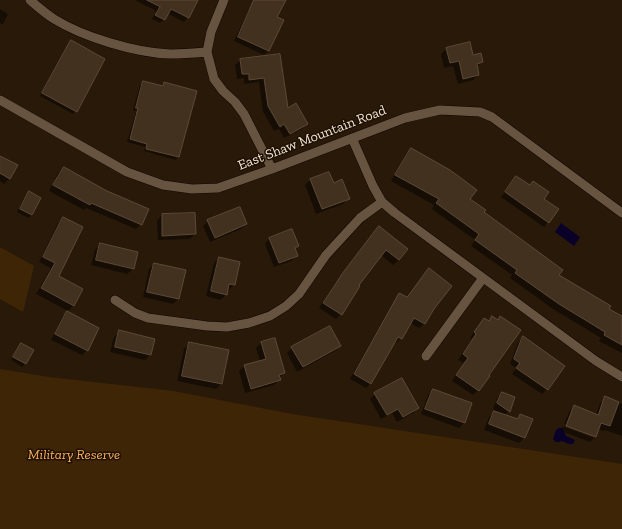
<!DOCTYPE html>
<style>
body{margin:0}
canvas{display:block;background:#291908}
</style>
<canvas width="622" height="529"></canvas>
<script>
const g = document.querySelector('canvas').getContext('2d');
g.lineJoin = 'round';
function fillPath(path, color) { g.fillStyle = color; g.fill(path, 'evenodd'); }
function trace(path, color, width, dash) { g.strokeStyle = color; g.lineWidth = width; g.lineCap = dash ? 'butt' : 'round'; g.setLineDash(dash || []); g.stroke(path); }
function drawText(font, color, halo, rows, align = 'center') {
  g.font = font + ' "Zilla Slab",serif'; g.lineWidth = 3; g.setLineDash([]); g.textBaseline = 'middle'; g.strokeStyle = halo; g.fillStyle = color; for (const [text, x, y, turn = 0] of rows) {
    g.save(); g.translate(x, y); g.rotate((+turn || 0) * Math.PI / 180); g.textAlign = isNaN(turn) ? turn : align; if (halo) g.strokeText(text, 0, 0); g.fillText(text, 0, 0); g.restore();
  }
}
const green = new Path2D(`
 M0,247L34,266L23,312L0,299Z
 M0,369L49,377L173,391L292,414L622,464V529H0Z`);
const water = new Path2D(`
 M561,223L580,237L574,246L555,232Z
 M559,428H562L566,436L575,440L573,444H569L562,441L559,442H556L553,439L556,430Z`);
const shadow = new Path2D(`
 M135,0H194L188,17L184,22L167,13L164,19L160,23L152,19L156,11Z
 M258,0H285L275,18L282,21L268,51L264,55L234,41L248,11Z
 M0,9L8,14L2,26V24L0,23Z
 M71,41L76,111L73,114L40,96L68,45Z
 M469,43L473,56L482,62L476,68L478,75L473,80L458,84L453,66L444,68L441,54L446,49Z
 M280,55L287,109L307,123L302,129L284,138L279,129L274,131L263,112L259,82L244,84V78L237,79L235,65L241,60Z
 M143,82L162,86L165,83L196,92L178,157L175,160L144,151L145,147L127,142L136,111L133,110L140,85Z
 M411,149L469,199L482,213L558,275L608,309L622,317V353L599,341L601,338L553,309L510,278L512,275L471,246L475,240L432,209L434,205L391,181L406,154Z
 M64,168L141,224L136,229L86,208L84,210L49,191L58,173Z
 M329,173L333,184L348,198L343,204L316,214L305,185L310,180Z
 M0,174L9,179L4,184L0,181Z
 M516,177L543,199L548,222L544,227L501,197L512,182Z
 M29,192L32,215L28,218L17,212L26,196Z
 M162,215L195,234L190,239L158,240L157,221Z
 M63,218L57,276L81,290L73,306L68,311L36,294L51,268L39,262L58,223Z
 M208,221L246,224L241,229L210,242L203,226Z
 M374,233L399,260L393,265L381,255L358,285L341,314L336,319L319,308L337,280Z
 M270,238L298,246L294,250L297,255L291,261L274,267L265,244Z
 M100,244L137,253L133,269L127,274L91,265L95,250Z
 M219,258L234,284L229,290L227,289L226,295L220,300L206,296L214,263Z
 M154,264L185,270L178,299L173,304L143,297L149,269Z
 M399,294L424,324L419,328L410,323L401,338L396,343L394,342L371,383L366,388L350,379L395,299Z
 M67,312L87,350L82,355L51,340L62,317Z
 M492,317L497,320L500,317L502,355L479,390L473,395L452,381L464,363L458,360L472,339L470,338L479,324L484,319L488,322Z
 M119,332L150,355L145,360L110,352L114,337Z
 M523,337L563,366L547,389L542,394L512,374L516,368L510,364L518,343Z
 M189,343L228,351L221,384L216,389L177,381L184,349Z
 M261,343L284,373L279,378L280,380L274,385L245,393L239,371L244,366L260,361L256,348Z
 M21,344L26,363L22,367L11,360L18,348Z
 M340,346L335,351L297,372L287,353L292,348Z
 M433,390L464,423L459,428L421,414L428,395Z
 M502,393L514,398L509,411L504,415L516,420L520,416L531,420L524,438L519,443L484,430L489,417L496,411L493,409L497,398Z
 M375,394L418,408L413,413L397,422L392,413L381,419L370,399Z
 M606,398L622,404V436L605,430L604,431L598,429L595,437L590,442L561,431L563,426L594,438V435L564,424L569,412L574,406L596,415L600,403Z`);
const building = new Path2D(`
 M147,0H198L189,18L171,9L165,20L155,15L160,7Z
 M254,0H286L277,17L284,20L269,51L238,37Z
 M71,40L105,59L77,112L42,93Z
 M470,42L473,55L481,53L483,62L477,64L479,75L463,79L459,61L450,63L446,48Z
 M280,54L288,108L296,103L308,124L290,134L284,124L280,127L268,106L264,78L249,80V74H242L240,59Z
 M143,81L163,86L164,82L197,91L179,157L146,149L147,144L130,139L138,108H136Z
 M411,148L450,170L477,190L470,199L486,210L484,212L563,270L559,275L611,306L609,309L622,316V345L604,335L605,332L559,304L515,273L517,270L475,240L479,234L436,203L439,199L395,175Z
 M0,156L18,165L10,179L0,173Z
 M64,167L107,191L149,209L142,225L91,203L90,205L53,185Z
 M329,172L334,183L342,179L350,199L322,209L310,179Z
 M516,176L530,185L533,181L549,192L544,199L559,209L549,223L505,192Z
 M29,191L41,198L32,215L20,209Z
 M240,207L247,224L215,238L207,220Z
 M195,213L196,234L162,236V214Z
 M63,217L83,227L59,276L83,289L74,306L41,288L55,263L43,257Z
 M379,226L408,249L399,260L386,250L359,285L360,286L342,315L323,303L342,274Z
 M292,229L299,246L295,248L298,256L279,263L269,238Z
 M100,243L138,252L134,269L96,260Z
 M219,257L240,262L235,285L229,284L227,295L211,291Z
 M154,263L186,270L179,299L147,292Z
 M429,268L452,286L434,309L425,324L414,318L402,339L398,337L371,384L354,374L399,293L407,297Z
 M67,311L99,328L88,351L55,334Z
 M492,316L498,320L500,316L521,330L489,375L490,376L479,391L456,375L468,358L463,354L476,334L474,332L484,318L489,321Z
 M330,326L341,346L303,367L291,347Z
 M119,330L155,339L151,355L115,347Z
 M523,336L565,366L548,390L516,368L520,363L514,359Z
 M275,338L285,373L279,375L281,380L251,389L244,365L266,359L261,342Z
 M189,342L229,350L222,384L182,376Z
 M21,343L34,350L26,364L13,357Z
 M402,378L419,408L403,417L398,409L387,415L374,393Z
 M433,389L472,403L465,423L425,409Z
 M502,392L515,397L510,412L497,403Z
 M605,396L619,402L610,426L601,423L596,437L566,426L574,405L598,415Z
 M494,411L518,419L520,414L533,419L525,438L489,424Z`);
const minor = new Path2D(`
 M30,0C38,7 45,13 54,19C83,37 136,53 170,54C182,54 195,53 207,52
 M224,0L211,32L207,52L214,79L223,91L235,102L244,114L272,169
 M0,100L127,172L163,185L192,189L218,188L272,169L405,118L440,110L480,112L492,117L622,213
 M352,138L373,186L382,202L395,213L596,361L622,377
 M115,300L135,313L148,318L207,326L227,327L249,323L270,316L286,306L299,294L326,255L360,218L382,202
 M426,356L483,278`);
const streetNames = [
 ["East Shaw Mountain Road",312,138,-21]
];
const parkNames = [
 ["Military Reserve",74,455]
];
fillPath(green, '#3e2506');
fillPath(water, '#090128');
fillPath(shadow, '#0007');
fillPath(building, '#42311f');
trace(building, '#5c4937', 1);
trace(minor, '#110400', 10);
trace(minor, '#665440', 9);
drawText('14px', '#f0e5da', '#1f1001', streetNames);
drawText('italic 14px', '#f7af5c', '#1f1001', parkNames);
</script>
